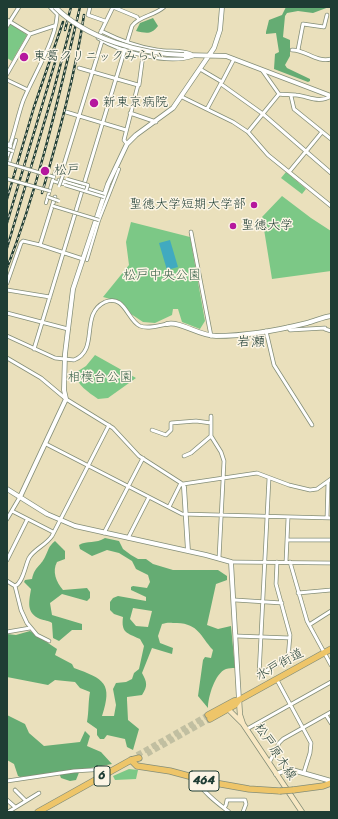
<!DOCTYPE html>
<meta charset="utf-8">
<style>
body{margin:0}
#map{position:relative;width:338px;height:819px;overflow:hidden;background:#eae0bc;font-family:Sriracha,sans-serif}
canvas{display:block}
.frame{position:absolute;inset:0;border:8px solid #1f3d34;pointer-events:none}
</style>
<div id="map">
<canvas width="338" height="819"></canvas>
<div class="frame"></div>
</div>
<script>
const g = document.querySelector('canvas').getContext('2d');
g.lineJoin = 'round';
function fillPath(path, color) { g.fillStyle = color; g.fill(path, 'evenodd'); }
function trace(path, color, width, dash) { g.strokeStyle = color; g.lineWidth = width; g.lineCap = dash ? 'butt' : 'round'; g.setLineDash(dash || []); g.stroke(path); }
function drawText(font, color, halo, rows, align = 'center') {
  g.font = font + ' Sriracha,"Klee One",sans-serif'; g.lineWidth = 3; g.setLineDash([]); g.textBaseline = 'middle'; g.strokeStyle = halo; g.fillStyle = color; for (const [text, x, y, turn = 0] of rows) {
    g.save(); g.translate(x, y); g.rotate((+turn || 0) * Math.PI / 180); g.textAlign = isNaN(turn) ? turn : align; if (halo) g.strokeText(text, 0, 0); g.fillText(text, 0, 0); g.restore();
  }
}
const green = new Path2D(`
 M11,24L27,35L12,61L7,58V29Z
 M286,172L306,189L302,194L281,178Z
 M282,196L311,218L331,231V271L272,279L262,217Z
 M131,222L190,237L205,321L200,329L182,322L178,309H173L172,315L155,323L143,322L131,314L121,302L103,297L129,265L126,242Z
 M95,355L136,378L108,398L98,399C88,392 77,385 75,373L86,366Z
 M129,769L138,770L136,779L115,780L113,776Z`);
const forest = new Path2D(`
 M286,7H329L313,13L298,11L287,13L285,16L283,37L290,40V56L285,65L287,68L310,79V81L308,82L274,69L275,54L279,52L276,33L266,34V32L269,20L282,15Z
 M153,18L158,26C151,35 146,33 136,31L140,23Z
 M105,538L119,541L123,549L131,555L138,559H146L153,564L173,570H218L227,576V580L216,584L207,625L218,629L231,626L235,668C232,668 229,668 226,669C215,673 208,697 208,708L198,696L203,660L205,657L211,658L213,650C200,636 199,624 177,623C171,623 168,622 162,624L158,636L160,643L173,648L172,654L152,648L142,673C147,682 148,686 142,695L127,697V700L128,720L139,729L133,750L127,747L125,739L107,735L104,739H100L97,735V729L87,722C89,711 88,703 90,692L80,688L75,682L55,680L48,685L7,677V634L16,635L30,631L57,649L55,655L72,664L74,668C104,679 113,683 102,716H114L116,705L113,689L116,683L126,682L132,679L134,673L139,669L144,646L140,639C127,633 121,633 123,617L114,614L110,610V602L113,598L118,596L146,601V597L131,590V587L133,586L147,588L150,582L148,575L136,569L132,561L119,553L107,550L92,556L80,549L79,545C87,540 96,544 105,538ZM133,608L152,611L148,627L136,626L130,619Z
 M55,541L65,551V559L57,562C52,571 56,582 63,590L87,588L90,592V598L87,601L62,594L50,603L52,615L82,624V630H72L59,641L53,638L52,623C48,620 45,621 40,619C26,613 29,602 31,589L24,582L25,580L32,579C35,566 40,567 45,557C49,549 48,547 55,541Z
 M7,715L25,724L29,733L44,746L80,742L85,731L90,736L87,746L101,752L112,764L80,770L76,780L70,781L61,778L59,773L20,777L18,776L14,764L7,760Z`);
const water = new Path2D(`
 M170,240L178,267L167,270L159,243Z`);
const trunkTunnel = new Path2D(`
 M147,754L210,719
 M137,755L208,715`);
const pedestrian = new Path2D(`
 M9,163L16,140
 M53,181L63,184
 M46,203L55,172L63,175
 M87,260L99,220L119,169`);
const minor = new Path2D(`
 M50,7L57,14
 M90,7L88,15L105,21
 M113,7L98,38C120,52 168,65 193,56
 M113,7L137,17L139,20
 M7,20L30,34L54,26
 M7,26L19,7
 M101,31C119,40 137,47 157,50C169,52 181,50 191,54
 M292,50C306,50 317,63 331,59
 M298,50L303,24L324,27L327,15
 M79,68L138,85L124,140L127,144
 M200,69L222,82L234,59
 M262,70L279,94C285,95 290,94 296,95C308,96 319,104 331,96
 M7,74L30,34
 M7,80L28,90
 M221,84L263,114L331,173
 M139,85L143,55
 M291,96L294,109L331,139
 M182,97L233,122L248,132L268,155L331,206
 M207,109L221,83
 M66,112L126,130
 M130,113L156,122
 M248,132L279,94
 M10,145C15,131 18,115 23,101C33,76 60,34 57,9
 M62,171L102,41
 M289,172L322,132
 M59,180L104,194
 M191,232L211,336
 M40,245L83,259
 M7,283L21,243L23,241L40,245L55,197
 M7,290L50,297
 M7,313L68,329
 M288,327L290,330L325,328
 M325,329L331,331
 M266,331L274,365L312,425
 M7,336L55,358L74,360C100,350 79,314 105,302C125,294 127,320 140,326C148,329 158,326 167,324
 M34,349L132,26C139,16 154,16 164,7
 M7,358L41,378L66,399L113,428L139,456L181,483L184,487
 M152,430L166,435L171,430V423L196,421L211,423
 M211,436V416
 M46,444L182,514L331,518
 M184,456L191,453L211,436L221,452L224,461L219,558
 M269,478L259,675L288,658L290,635L276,584L277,562
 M183,484L257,473L289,485L310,490L317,489L331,479
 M169,507L181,483
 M12,511L53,532
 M327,518L328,482
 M7,519L20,497
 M104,533L143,458
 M128,538L149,497
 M287,540H331
 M7,560L27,520
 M231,562L331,563
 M286,562L288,518
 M290,562L307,621L331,665
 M7,581L15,586L21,610L27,623L37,635L49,641
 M15,586C23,583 25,566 29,558C34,549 45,546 52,536L109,425
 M298,593L331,590
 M235,600L282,603
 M309,625L331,611
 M7,632L30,628
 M237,636L290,638
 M277,680L311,743L310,753L304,772
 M326,715L331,723
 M247,729L331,682
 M269,763L279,743L283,739L331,712
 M198,779C199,790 220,805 229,812
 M7,781L74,771L107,769L112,770
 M15,790L25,800
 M7,800L15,807
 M224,808L226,805L227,800H245L246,804L243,812
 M8,812L39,793`);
const tertiary = new Path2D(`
 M184,55L226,56L331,96
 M7,144L10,146L7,155
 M167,324C181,321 199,336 216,336C246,336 279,330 307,323C315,321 323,317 331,316
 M184,487L188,551
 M7,489L47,514L75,526L206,555L231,562L239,700
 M20,497L66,399L64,390L65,354L73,289L108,184L127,144L136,135L173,108L214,48L220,30L222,7
 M276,774L289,769L331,781`);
const secondary = new Path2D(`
 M239,700L240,715L243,724L302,812
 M228,709L242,723`);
const trunk = new Path2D(`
 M208,715L234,701L239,700
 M210,719L235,705L239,700L331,649
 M131,760L137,766L170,771L215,783L249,789L280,791
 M293,790L323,786L331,783
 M38,812L131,760L139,758`);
const rail = new Path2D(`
 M65,30L71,7
 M42,193C59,134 75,75 84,15
 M7,199L34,107L63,22
 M7,223L56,59
 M7,248L53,93L71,25
 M7,268C40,183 59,95 80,7`);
const pedestrianBridge = new Path2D(`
 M7,149L13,151
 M7,163L54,177
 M7,179L50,191
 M67,179L88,185L86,191
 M65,185L104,197
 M59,186L63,175
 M48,197L59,201
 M53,206L99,220`);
const tertiaryBridge = new Path2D(`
 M55,7C87,39 141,54 184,55`);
const trunkBridge = new Path2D(`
 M280,791L293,790`);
const markers = [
 [24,57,5,"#b5179e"],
 [94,103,5,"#b5179e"],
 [45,171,5,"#b5179e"],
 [254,205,4,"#b5179e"],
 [233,226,4,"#b5179e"]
];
const shields = [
 [102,776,16],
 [204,781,30]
];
const shieldNames = [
 ["6",102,776],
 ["464",204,781]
];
const poiNames = [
 ["東葛クリニックみらい",33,57],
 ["新東京病院",103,103],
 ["松戸",54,171],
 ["聖徳大学短期大学部",246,205,"right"],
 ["聖徳大学",241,226]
];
const parkNames = [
 ["松戸中央公園",162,276],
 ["相模台公園",100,378]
];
const streetNames = [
 ["水戸街道",280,665,-29],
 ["松戸原木線",275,752,57]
];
const neighbourhoodNames = [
 ["岩瀬",251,342]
];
fillPath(green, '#7cc886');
fillPath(forest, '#65ac73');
fillPath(water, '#41aac0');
trace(trunkTunnel, '#c1bfa1', 5.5, [5.5, 3]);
trace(pedestrian, '#848e78', 4);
trace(minor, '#848e78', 4.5);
trace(tertiary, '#848e78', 5.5);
trace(secondary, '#848e78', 6);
trace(trunk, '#848e78', 7);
trace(pedestrian, '#fff', 2.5);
trace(minor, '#fff', 3);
trace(tertiary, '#fff', 4);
trace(secondary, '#f8e8c3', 4.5);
trace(trunk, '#eec569', 5.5);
trace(rail, '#1f3d34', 2.5);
trace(rail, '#fcf5e5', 1, [3]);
trace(pedestrianBridge, '#848e78', 4, []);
trace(tertiaryBridge, '#848e78', 5.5, []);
trace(trunkBridge, '#848e78', 7, []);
trace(pedestrianBridge, '#fff', 2.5);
trace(tertiaryBridge, '#fff', 4);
trace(trunkBridge, '#eec569', 5.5);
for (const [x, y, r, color] of markers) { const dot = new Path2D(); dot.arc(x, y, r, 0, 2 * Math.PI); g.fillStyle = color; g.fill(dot); trace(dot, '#fcf5e5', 1.5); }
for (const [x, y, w] of shields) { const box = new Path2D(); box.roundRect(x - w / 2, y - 10, w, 20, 3); g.fillStyle = '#fcf5e5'; g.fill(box); trace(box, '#1f3d34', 1); }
drawText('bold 12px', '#1f3d34', null, shieldNames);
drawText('13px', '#1f3d34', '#fcf5e5', poiNames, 'left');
drawText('13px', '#366048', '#fcf5e5', parkNames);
drawText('13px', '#1f3d34', '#fcf5e5', streetNames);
drawText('14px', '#1f3d34', '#fcf5e5', neighbourhoodNames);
</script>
